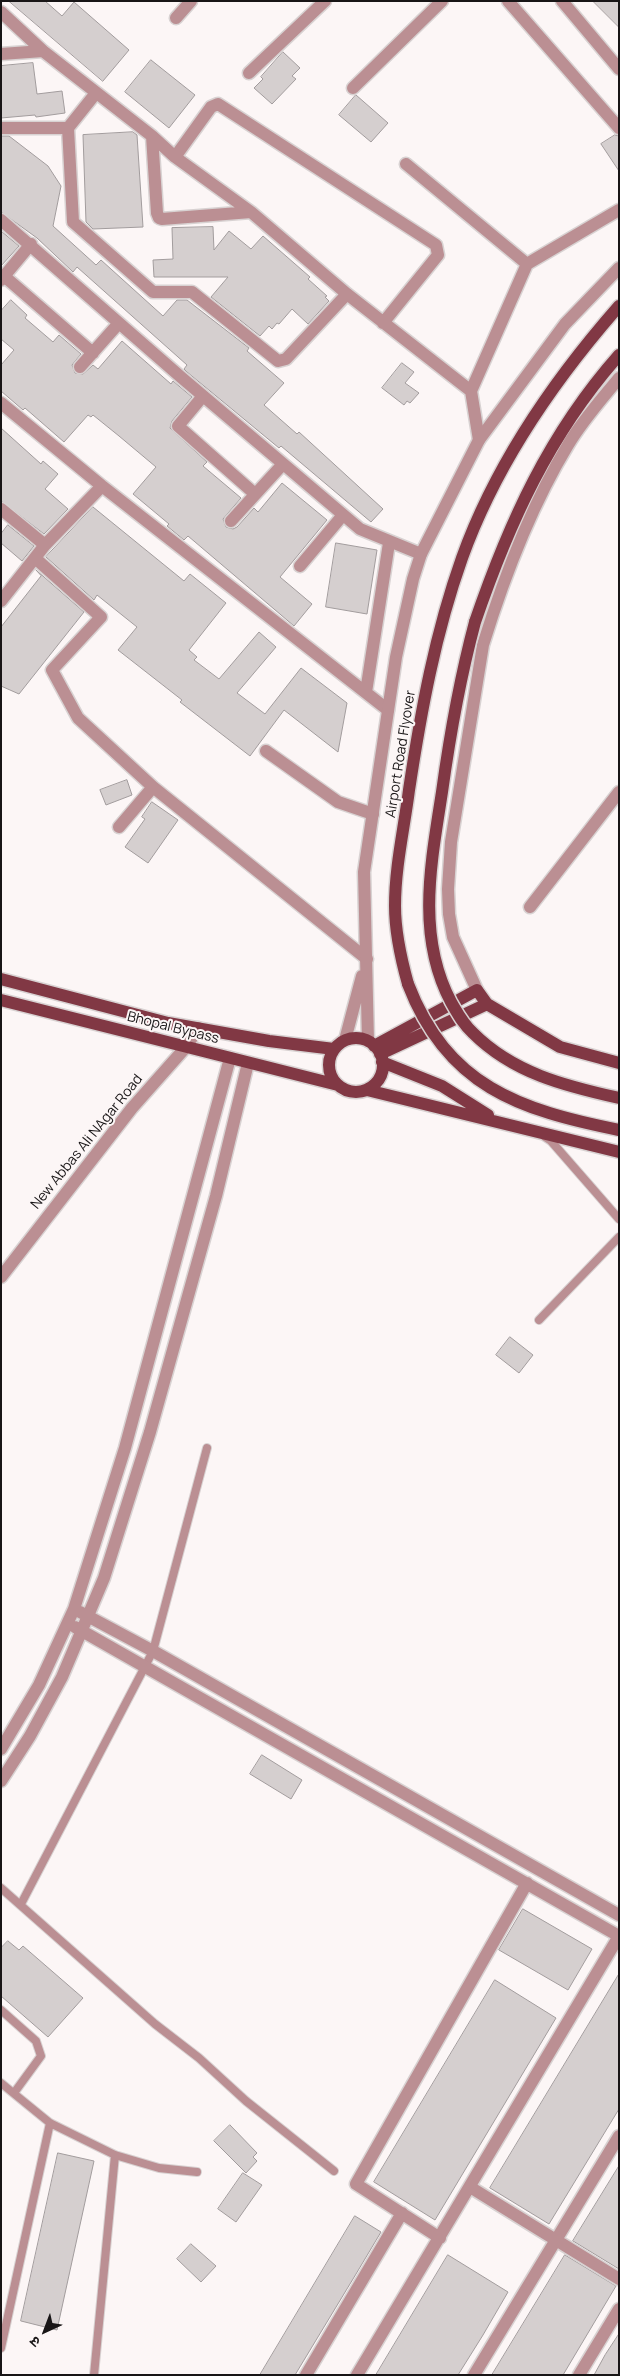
<!DOCTYPE html>
<meta charset="utf-8">
<style>
body{margin:0}
#map{position:relative;width:620px;height:2376px;overflow:hidden;background:#fcf6f6;font-family:Manrope,"Noto Sans Devanagari",sans-serif}
canvas{display:block}
.frame{position:absolute;inset:0;border:2px solid #181516;pointer-events:none}
.north{position:absolute;left:20px;top:2306px;width:50px;height:50px;-webkit-text-stroke:4px #fcf6f6;paint-order:stroke;rotate:223deg;font-size:14px;font-weight:700;line-height:20px;text-align:center;color:#181516}
.north::after{content:'';display:block;margin:auto;width:18px;height:22px;background:#181516;clip-path:polygon(50% 0,100% 100%,50% 72%,0 100%)}
</style>
<div id="map">
<canvas width="620" height="2376"></canvas>
<div class="frame"></div>
<div class="north">उ</div>
</div>
<script>
const g = document.querySelector('canvas').getContext('2d');
g.lineJoin = 'round';
function fillPath(path, color) { g.fillStyle = color; g.fill(path, 'evenodd'); }
function trace(path, color, width, dash) { g.strokeStyle = color; g.lineWidth = width; g.lineCap = dash ? 'butt' : 'round'; g.setLineDash(dash || []); g.stroke(path); }
function drawText(font, color, halo, rows, align = 'center') {
  g.font = font + ' Manrope,sans-serif'; g.lineWidth = 4; g.setLineDash([]); g.textBaseline = 'middle'; g.strokeStyle = halo; g.fillStyle = color; for (const [text, x, y, turn = 0] of rows) {
    g.save(); g.translate(x, y); g.rotate((+turn || 0) * Math.PI / 180); g.textAlign = isNaN(turn) ? turn : align; if (halo) g.strokeText(text, 0, 0); g.fillText(text, 0, 0); g.restore();
  }
}
const building = new Path2D(`
 M9,1H45L62,16L74,2L129,50L103,81Z
 M593,1H619V27Z
 M283,52L300,68L292,76L296,79L272,104L254,88L263,79L261,77Z
 M151,60L195,95L169,128L125,92Z
 M33,63L37,94L62,91L65,113L36,117L35,115L1,118V66Z
 M356,95L388,123L371,142L339,115Z
 M133,132L137,135L143,227L93,229L86,222L83,135Z
 M615,135L619,136V171L601,144Z
 M1,136H9L48,166L61,186L53,226L96,265L101,260L163,316L177,300H187L249,348L247,351L284,383L264,405L297,434L299,432L383,509L371,522L281,446L279,448L187,372L184,369L187,365L77,267L73,272L37,238L1,212Z
 M213,227L214,250L229,231L251,249L263,236L310,277L308,279L327,296L325,297L329,301L308,324L292,309L279,324L277,323L272,329L269,326L260,336L211,297L228,277H154L153,260L173,259L172,228Z
 M1,231L19,246L1,266Z
 M11,300L27,315L25,318L53,342L59,335L81,354L72,365L75,373L83,374L93,365L98,369L122,341L171,384L173,381L192,397L172,421L170,428L207,462L203,466L241,498L223,519L226,527L233,529L237,527L254,508L258,512L282,483L327,520L280,577L312,604L294,626L188,536L184,540L167,526L169,524L133,494L156,467L119,436L93,415L91,417L88,415L64,442L25,408L23,410L1,391V365L14,350L1,339V311Z
 M402,363L414,372L405,383L419,393L410,403L407,401L404,405L382,388Z
 M1,428L41,464L43,461L58,474L45,489L68,509L44,534L1,501Z
 M93,507L184,581L190,574L226,603L189,650L197,657L194,660L219,679L259,632L276,647L237,693L265,714L301,668L347,703L338,752L284,710L250,756L180,702L182,700L118,650L137,627L97,595L94,600L46,557Z
 M8,525L34,546L22,561L1,543V534Z
 M336,543L377,550L367,614L326,607Z
 M36,570L84,612L19,694L1,686V627L41,576Z
 M127,780L132,795L106,805L100,790Z
 M152,802L178,820L148,863L125,847L145,819L142,817Z
 M510,1337L533,1355L519,1373L496,1355Z
 M262,1755L302,1780L291,1799L250,1774Z
 M523,1909L592,1949L568,1990L499,1950Z
 M8,1941L19,1950L23,1946L83,1998L48,2037L1,1996V1948Z
 M619,1974V2109L549,2224L490,2188Z
 M495,1980L556,2018L435,2220L374,2182Z
 M230,2125L257,2153L253,2157L257,2161L246,2173L214,2141Z
 M58,2153L94,2161L57,2330L21,2321Z
 M619,2166V2269L573,2241Z
 M243,2173L262,2185L236,2222L218,2209Z
 M355,2216L381,2232L356,2274L295,2375H260Z
 M191,2244L216,2266L201,2282L177,2259Z
 M448,2255L508,2292L483,2335L458,2375H376Z
 M565,2255L616,2286L563,2375H492Z
 M619,2334V2375H594L605,2355Z`);
const service = new Path2D(`
 M545,1137L551,1141L619,1219
 M539,1320L619,1237
 M1,1888L155,2024L199,2058L246,2101L334,2171
 M21,1904L153,1651L207,1448
 M1,2010L36,2041L41,2056L14,2093
 M1,2083L50,2123L115,2155L159,2168L197,2172
 M1,2348L50,2123
 M94,2375L115,2155`);
const minor = new Path2D(`
 M508,1L619,128
 M562,1L619,69
 M1,12L43,51L152,136L175,157L251,212L347,294L471,391
 M176,18L191,1
 M1,54L43,51
 M249,73L325,1
 M353,88L442,1
 M96,93L68,128L73,222L153,292H192L278,361L286,359L347,294
 M1,128H68
 M152,136L157,213L159,218L162,219L251,212
 M175,157L211,107L218,104L436,245L438,255L383,323
 M406,164L527,264
 M1,220L182,378L360,529L421,554
 M4,276L93,353
 M1,280L31,244
 M80,367L119,323
 M203,396L178,426L255,494
 M1,403L102,486L388,710
 M479,440L471,391L527,264L619,210
 M1,509L45,545
 M231,521L283,464
 M35,558L101,617L52,670L78,718L153,787L367,959
 M300,566L343,515
 M1,601L45,545L102,486
 M366,692L389,543
 M266,751L338,802L373,814
 M119,827L153,787
 M530,907L619,792
 M1,1277L132,1108L186,1047L198,1028
 M80,1612L153,1651L619,1915
 M75,1627L619,1936
 M1,1749L39,1685L74,1609L125,1448L230,1058
 M1,1781L30,1736L62,1677L104,1578L150,1432L216,1196L248,1063
 M470,2187L619,2279
 M440,2238L356,2184L527,1883
 M306,2375L402,2213
 M357,2375L619,1936
 M474,2375L619,2136
 M579,2375L619,2309`);
const tertiary = new Path2D(`
 M477,990L453,937L449,914L448,889L451,842L483,645C504,577 531,506 568,445C582,421 601,400 619,378
 M345,1040L362,976
 M368,1041L364,872L396,657L413,579L421,554L479,440L565,324L619,268`);
const primary = new Path2D(`
 M475,622C509,523 549,434 619,355
 M1,979L168,1023L269,1041L334,1049
 M408,984C401,959 395,932 395,906C395,867 404,829 409,790C421,711 435,634 462,558C495,466 554,380 619,306
 M1,1000L338,1085
 M329 1065a27 27 0 1 1 54 0a27 27 0 1 1-54 0Z
 M374,1046L477,990L487,1004L560,1047L619,1063
 M380,1054L487,1004
 M382,1062L442,1086L488,1115
 M367,1090L619,1152`);
const primaryBridge = new Path2D(`
 M475,622C460,678 450,734 442,792C431,863 416,936 451,1002C458,1014 463,1024 473,1033C513,1073 565,1086 619,1098
 M408,984C447,1086 519,1110 619,1130`);
const streetNames = [
 ["Airport Road Flyover",401,754,-81],
 ["Bhopal Bypass",173,1028,14],
 ["New Abbas Ali NAgar Road",87,1142,-51]
];
fillPath(building, '#d5cfcf');
trace(building, '#a29c9d', 1);
trace(service, '#d8d2d2', 10);
trace(minor, '#d8d2d2', 15);
trace(tertiary, '#d8d2d2', 15);
trace(primary, '#d8d2d2', 15);
trace(service, '#bb8f93', 8);
trace(minor, '#bb8f93', 12);
trace(tertiary, '#bb8f93', 12);
trace(primary, '#813844', 12);
trace(primaryBridge, '#d8d2d2', 15, []);
trace(primaryBridge, '#813844', 12);
drawText('14px', '#181516', '#fcf6f6', streetNames);
</script>
